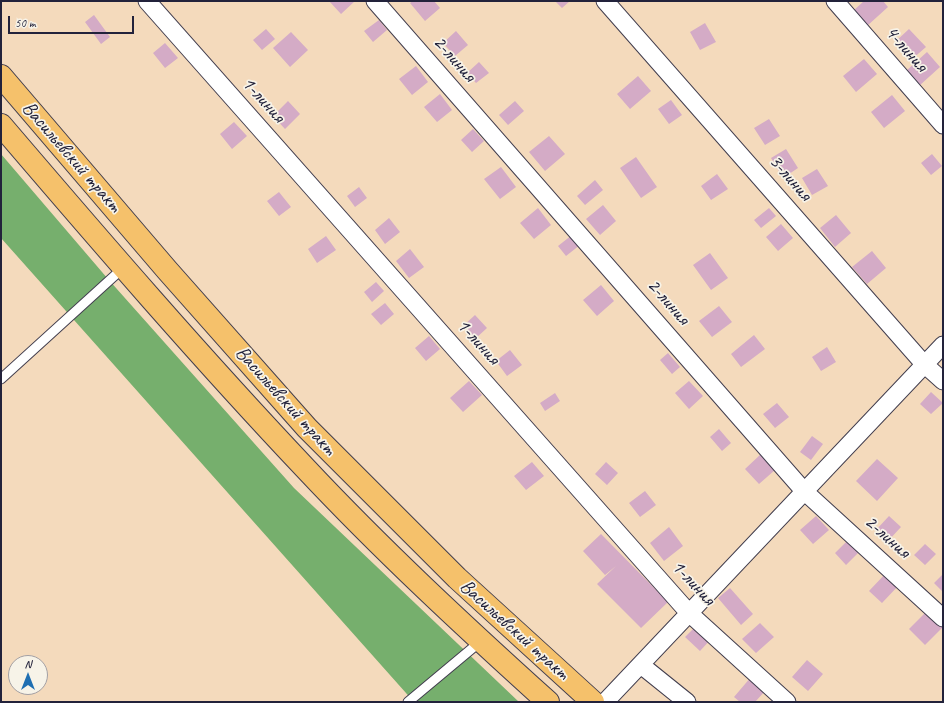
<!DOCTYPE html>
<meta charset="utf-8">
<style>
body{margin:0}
#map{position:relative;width:944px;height:703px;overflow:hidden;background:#f4dabc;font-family:Caveat,sans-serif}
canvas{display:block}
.frame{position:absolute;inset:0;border:2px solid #22223b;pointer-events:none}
.north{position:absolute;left:8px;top:655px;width:40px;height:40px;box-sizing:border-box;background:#f7f3e8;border:1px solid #a29fa3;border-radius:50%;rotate:0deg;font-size:11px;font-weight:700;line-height:16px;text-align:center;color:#22223b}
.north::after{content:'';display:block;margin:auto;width:14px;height:18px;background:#1f6fb2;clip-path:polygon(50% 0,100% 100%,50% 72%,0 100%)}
.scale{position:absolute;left:8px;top:16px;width:126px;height:18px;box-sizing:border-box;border:2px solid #22223b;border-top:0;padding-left:5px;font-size:12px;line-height:14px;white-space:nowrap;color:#22223b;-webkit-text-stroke:3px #f7f3e8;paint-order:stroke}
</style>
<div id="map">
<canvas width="944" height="703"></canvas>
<div class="frame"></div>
<div class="north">N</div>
<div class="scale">50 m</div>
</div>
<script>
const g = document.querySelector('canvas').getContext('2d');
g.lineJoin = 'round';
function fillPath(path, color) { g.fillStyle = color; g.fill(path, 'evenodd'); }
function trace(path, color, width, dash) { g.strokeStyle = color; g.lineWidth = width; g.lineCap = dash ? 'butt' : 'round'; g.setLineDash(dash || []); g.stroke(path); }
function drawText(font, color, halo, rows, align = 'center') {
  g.font = font + ' Caveat,sans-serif'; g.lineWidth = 3.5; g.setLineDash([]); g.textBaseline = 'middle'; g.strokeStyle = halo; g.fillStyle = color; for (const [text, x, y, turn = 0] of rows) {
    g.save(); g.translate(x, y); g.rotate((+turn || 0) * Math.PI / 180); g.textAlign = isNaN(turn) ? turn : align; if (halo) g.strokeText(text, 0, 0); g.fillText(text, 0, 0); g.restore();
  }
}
const forest = new Path2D(`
 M1,154L108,279L294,488L519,702H414L1,238Z`);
const building = new Path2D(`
 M329,1H355L341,14Z
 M413,1H434L440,8L425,21L410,3Z
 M555,1H570L562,8Z
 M864,1H883L888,7L867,26L853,11Z
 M94,15L110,37L101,44L85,22Z
 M379,20L387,30L373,42L364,31Z
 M705,23L716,42L700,50L690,32Z
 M266,29L275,39L262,50L253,40Z
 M909,29L926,47L911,60L895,42Z
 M456,31L468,45L455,56L443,43Z
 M291,32L308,50L290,67L273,48Z
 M165,43L178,58L165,68L153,53Z
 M927,52L940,67L919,86L906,71Z
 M864,59L877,74L856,92L843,76Z
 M479,62L489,73L476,83L467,73Z
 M416,66L428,82L412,95L399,79Z
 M638,76L651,91L630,109L617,94Z
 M440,94L452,110L437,122L424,107Z
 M892,95L905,111L884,128L871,112Z
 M671,100L682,115L669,124L658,109Z
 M288,101L300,114L285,129L273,116Z
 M515,101L524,111L508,125L499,115Z
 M769,119L780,136L765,145L754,128Z
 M234,122L247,136L232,149L220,134Z
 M473,129L484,141L472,152L461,140Z
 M549,136L565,154L545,171L529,152Z
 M786,149L798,168L783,178L771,158Z
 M932,154L942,166L931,175L921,163Z
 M636,157L657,187L641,198L620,168Z
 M501,167L516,187L500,199L484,179Z
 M817,169L828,186L812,195L802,178Z
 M717,174L728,189L711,200L701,186Z
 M595,180L603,190L585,205L577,196Z
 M359,187L367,198L355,207L347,196Z
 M279,192L291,207L279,216L267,201Z
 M603,205L616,221L600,235L586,219Z
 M538,208L551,225L534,239L520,223Z
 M769,208L776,216L761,228L754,220Z
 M836,215L851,233L835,247L820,228Z
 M389,218L400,232L385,244L375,230Z
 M781,224L793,238L778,251L766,237Z
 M572,235L580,245L566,256L558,246Z
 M326,236L336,250L317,263L308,249Z
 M410,249L424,267L409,278L396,261Z
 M872,251L886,268L867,284L852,267Z
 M710,253L728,278L711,290L693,265Z
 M376,282L384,291L372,302L364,292Z
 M601,285L614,301L597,316L583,300Z
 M385,303L394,314L381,325L371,314Z
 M719,306L732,322L712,337L699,321Z
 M475,315L487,328L475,339L463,326Z
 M754,335L765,349L741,367L731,354Z
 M429,336L440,349L426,361L415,348Z
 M827,347L836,362L821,371L812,357Z
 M510,350L522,365L507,376L496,361Z
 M668,353L680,367L672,374L660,360Z
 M469,381L482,395L463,412L450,398Z
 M689,381L703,396L689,409L675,393Z
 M931,392L943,403L931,414L920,404Z
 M555,393L560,401L545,411L540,403Z
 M777,403L789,417L775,428L763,414Z
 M719,429L731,443L722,451L710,437Z
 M812,436L823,444L811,460L800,452Z
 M761,454L775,470L759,484L745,469Z
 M877,459L898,478L877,501L856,481Z
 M532,462L544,476L526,490L514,476Z
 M606,462L618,473L607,485L595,474Z
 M645,491L656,505L640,517L629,503Z
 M816,516L829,530L813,544L800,530Z
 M889,516L901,527L888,541L876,530Z
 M669,527L683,546L664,561L650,543Z
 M601,534L668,602L641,628L597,584L616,566L605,575L583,551Z
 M849,539L860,551L846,565L835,553Z
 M925,544L936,554L925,565L914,555Z
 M886,573L899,585L882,603L869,591Z
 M943,574V592L934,583Z
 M730,588L753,614L741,625L718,598Z
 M928,610L943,625V627L925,645L909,629Z
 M760,623L774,637L756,653L742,639Z
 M698,624L712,638L700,651L685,637Z
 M807,660L823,674L808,691L792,677Z
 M751,677L766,690L755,702H740L734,697Z`);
const service = new Path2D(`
 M1,379L123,268
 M408,702L481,641`);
const minor = new Path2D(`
 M147,1L689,613L787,702
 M375,1L804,491L943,618
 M605,1L924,364L943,381
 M835,1L943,125
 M641,665L687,702
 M605,702L943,345`);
const primary = new Path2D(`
 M1,76L167,270L307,428L457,578L593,702
 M1,125C101,242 201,358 306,469C383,551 465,627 548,702`);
const streetNames = [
 ["4-линия",906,49,49],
 ["2-линия",454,59,49],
 ["1-линия",263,100,48],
 ["Васильевский тракт",71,157,49],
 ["3-линия",790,178,49],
 ["2-линия",668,302,49],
 ["1-линия",478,342,48],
 ["Васильевский тракт",285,401,48],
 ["2-линия",887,537,42],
 ["1-линия",693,583,47],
 ["Васильевский тракт",514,630,42]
];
fillPath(forest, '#76af6d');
fillPath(building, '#d4abc6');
trace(service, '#423e4e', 11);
trace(minor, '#423e4e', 19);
trace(primary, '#423e4e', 24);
trace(service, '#fff', 9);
trace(minor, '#fff', 17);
trace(primary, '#f5c16b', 22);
drawText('20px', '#22223b', '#f7f3e8', streetNames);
</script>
